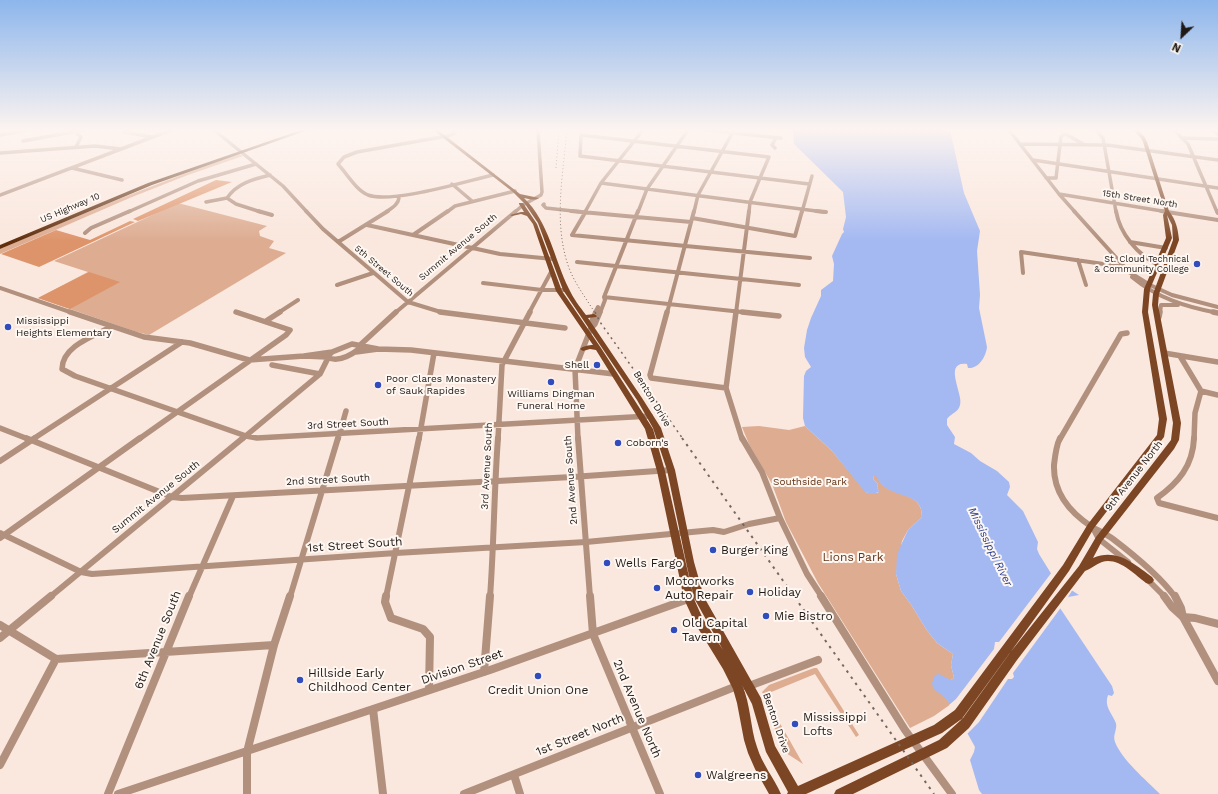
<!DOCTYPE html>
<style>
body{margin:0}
#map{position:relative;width:1218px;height:794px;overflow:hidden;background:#fae7dd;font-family:"Work Sans",sans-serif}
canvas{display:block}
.north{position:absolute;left:1162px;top:16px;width:40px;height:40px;-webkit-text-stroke:3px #fef7f2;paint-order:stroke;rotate:205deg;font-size:11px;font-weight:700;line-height:16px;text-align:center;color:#201915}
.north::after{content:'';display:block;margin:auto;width:14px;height:18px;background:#201915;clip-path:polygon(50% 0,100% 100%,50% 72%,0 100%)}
</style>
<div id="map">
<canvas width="1218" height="794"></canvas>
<div class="north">N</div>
</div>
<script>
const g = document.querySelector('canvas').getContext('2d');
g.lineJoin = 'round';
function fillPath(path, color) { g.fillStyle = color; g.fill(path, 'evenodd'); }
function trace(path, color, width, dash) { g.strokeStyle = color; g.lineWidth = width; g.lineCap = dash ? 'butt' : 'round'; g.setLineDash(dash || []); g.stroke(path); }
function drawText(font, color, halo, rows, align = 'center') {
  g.font = font + ' "Work Sans",sans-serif'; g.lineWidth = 4; g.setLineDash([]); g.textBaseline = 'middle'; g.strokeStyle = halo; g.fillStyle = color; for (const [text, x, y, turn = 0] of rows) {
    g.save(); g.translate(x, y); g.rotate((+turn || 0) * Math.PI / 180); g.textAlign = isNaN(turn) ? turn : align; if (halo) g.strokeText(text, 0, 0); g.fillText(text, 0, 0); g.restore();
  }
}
const green = new Path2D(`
 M239,154L243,156L188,175L132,197L0,254V249C79,215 158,182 239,154Z
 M178,203L267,226L259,231L260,236L274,241L269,248L286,253L149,335L137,332L38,298L88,272L54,261Z
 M759,426L789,430L805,426L832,451L867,493H878L879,491L877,488L878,484L873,479L874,476H877C886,500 923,488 922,517L908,530L902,541L896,574L901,591L912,606L926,629L937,643L953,654L951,665L954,678L951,680L945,697L951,704L934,716L910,728L818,583L786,522L772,484L749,444L742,427Z
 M814,668H817L859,735L856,737L815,674L764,695L803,764L786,753L783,747L776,734L769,707L762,692L769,685Z`);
const forest = new Path2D(`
 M216,180L232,182L138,221L133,219Z
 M130,221L135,222L39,267L1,254L56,230L90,240Z
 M89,272L120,282L70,309L38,298Z`);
const water = new Path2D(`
 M793,130H948L951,134L964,193L980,231L977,251L980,295L979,308L987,347C986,356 979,369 968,368L967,364C942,361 964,395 960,405C958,413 951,413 947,419V425L955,437L954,444L971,453L980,461L997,471L1009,482L1010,487L1007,495L1023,511L1038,542L1037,549L1039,554L1052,575L1065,586L1079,595L1068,597L1060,608L1112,686L1114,693L1112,696L1108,695C1104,706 1111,712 1115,721C1119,728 1112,734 1115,742C1122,760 1146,780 1160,794H982L979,790L970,760L974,752L975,747L954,709L945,698L933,688L932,683L935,675L939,674L951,680L954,678L951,665L953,654L937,643L926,629L912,606L901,591L896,574L897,555L901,545L908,530L922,517C923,488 888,502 876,476H874L873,479L878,484L877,488L880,492L871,494L865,492L832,451L805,426L803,418L804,376L806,371L811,367L805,357L804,348L807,330L811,318L821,296V290L833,281L834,264L832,256L842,234L844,232L843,229L846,217L843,192L794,144Z`);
const pier = new Path2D(`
 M1052,572L1062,581L1073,589L1065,602L1013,673L1014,677L1012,679H1008L979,722L966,735L949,705L956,699L994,649L995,642H999Z`);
const minorFar4 = new Path2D(`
 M128,130L124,132L153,137
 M214,130L283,186L307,212
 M453,130L455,133L447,136L357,152L344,157L338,164C347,174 356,190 368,195C392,204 466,181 493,175
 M705,130L781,138
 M1009,130L1059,194L1075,212
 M1059,130L1083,144
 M1096,130L1103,138L1116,212
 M1174,130L1188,144L1217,212
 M1212,130L1218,134
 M75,132L81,137L76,147
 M0,135L27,130
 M581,135L769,157L760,178L580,156Z
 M1183,138L1218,139
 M23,141L83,130
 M1020,144L1107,145L1218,160
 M775,148L772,145L776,138
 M0,153L95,146L121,149
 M1033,160L1218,188
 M72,168L122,180
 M760,178L809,184
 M1046,178H1056L1061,136L1066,134
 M601,183L824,212
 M452,184L472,201
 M1059,194L1168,212
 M0,195L171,130
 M227,198C237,183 254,179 270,175
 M206,202L227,198L236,204L261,212
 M544,204L543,205L546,208L582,212
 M128,212L198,181L256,164
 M386,212C392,208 399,204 399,197
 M447,212L455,206L515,191
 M515,212L523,205L541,195L542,192L538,130
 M585,212L601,183L643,130
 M638,212L647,189L688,130
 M694,212L698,195L734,130
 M749,212L750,202L760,178
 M802,212L812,176`);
const minorFar3 = new Path2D(`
 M258,211L272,215
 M306,211L323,229L408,302L444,313
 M571,211L691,222
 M586,211L572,235L810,258
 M816,211L826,212
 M1074,211L1129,272L1150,285L1172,295L1218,307
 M1116,211C1120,234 1137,254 1158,265
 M1161,211L1218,220
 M1217,211L1218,213
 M692,218L795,236L802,211
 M367,225L500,254L553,259
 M85,233L91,228L130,211
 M413,235L448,211
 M338,242L388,211
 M1130,242L1166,248
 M1078,260L1086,285
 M577,262L799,285
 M1023,273L1021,252L1124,267
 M1132,277C1157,298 1186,307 1218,313
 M483,283L542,290H564
 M337,285L373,273
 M0,288L73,313
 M604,297L751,313
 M236,312L239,313
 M278,313L298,300
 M395,313L516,211
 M529,313L551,272
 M595,313L598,307
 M600,313L605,300L604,297L638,211
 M667,313L694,211
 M736,313L749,211
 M1160,313L1161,305H1178`);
const minorFar2 = new Path2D(`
 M70,312L144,337L190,343L249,360L304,356
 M440,312L565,328
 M667,312L650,375L651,378L726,388
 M736,312L726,388L742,439
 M742,312L779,316
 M1213,312L1218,313
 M1159,317L1160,312
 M266,321L280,312
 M111,327C94,336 62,346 62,369L75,376L246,436L257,438L650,416
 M591,328V323L596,312
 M359,346L396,312
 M378,349L411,350L614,374
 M1164,353L1218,362
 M1180,356L1201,391
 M327,357L332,352L352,344L378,349L356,352
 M327,357L304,356L332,352
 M327,357C337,363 351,355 359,349
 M272,365L320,374
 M1201,391L1218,395
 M0,428L28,439
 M33,439L182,342
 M139,439L286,335L290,330L236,312
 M242,439L320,374L328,358
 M338,439L346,411
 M419,439L434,353
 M498,439L502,365L530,312
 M578,439L575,369L591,328L595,324L600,312
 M1060,439L1121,334L1127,333
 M1194,439L1195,413L1201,391`);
const minorFar1 = new Path2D(`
 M26,438L172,497L182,498L572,477L671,470
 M578,438L590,597
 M742,438L762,472L780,518L807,574L822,597
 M1060,438C1056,446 1055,456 1054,465C1053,493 1069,512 1092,527C1099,531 1106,534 1113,539C1134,555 1160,576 1175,597
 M1194,438C1193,466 1178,483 1157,498L1159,503L1218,518
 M0,461L35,438
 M1092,526L1099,539L1128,562
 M0,533L81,572L92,574L396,553L586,542L713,530L724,532L749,524L780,518
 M0,538L140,438
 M1146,578L1165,597
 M50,597L243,438
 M189,597L233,496
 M290,597L338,438
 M386,597L419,438
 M490,597C494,544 494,491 498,438`);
const minor = new Path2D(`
 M386,596L385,602L391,618L423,629L430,637L429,690
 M590,596L593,634L660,794
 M821,596L905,730L952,794
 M1164,596L1172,607L1183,617L1218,681
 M1175,596L1181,608L1183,617
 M1183,617L1195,618L1218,624
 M0,625L56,659L274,645
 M0,638L51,596
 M484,672L490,596
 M373,709L383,794
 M0,765L56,659
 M514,775L520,794
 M108,794L189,596
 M118,794L490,670L691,598
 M247,794V752L274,645L290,596
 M464,794L737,686H749L818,660`);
const major = new Path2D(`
 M433,130H438L520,194L539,198C535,201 529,199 524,198C549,222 554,259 569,289C573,298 580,307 586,315L594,314L597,316L596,317L588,318L642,398L661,428L675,470L694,562L704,597L761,698L775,746L798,786L934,725L955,710L1063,565L1088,524L1157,435L1159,419L1142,312L1144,289L1166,238L1163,215L1165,211L1143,142L1141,138L1133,130H1138L1144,136L1147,142L1169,211C1176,220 1178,229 1179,240L1159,294L1158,305L1181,423L1179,440L1174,449L1102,541L1093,558C1117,548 1134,564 1152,577L1154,580L1152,583L1149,584L1146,583C1134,574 1118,557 1102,562C1096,564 1091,569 1085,571L1017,660L969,728L947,748L853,794H834L836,790L939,740L961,720L1009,654L1079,566L1096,537L1171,440L1173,423L1152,305L1153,294L1173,240L1172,225L1167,215L1172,238L1150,289L1148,312L1167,419L1164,437L1094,528L1069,571L963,718L942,733L806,794H787L788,792L766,752L752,704L742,685C751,705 750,727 757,747C762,764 774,778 781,794H769L755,769L748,753L744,740L737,703L733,689L723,669L696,625L684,599L657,471L645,429L596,350L590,349L583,351L580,349C583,346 589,345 593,345L556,291L533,224L527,216L521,214L512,216L510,215L521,212H524L519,204V203H523L537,224L562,291L601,348L653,429L665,471L694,599L703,619L723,650L694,598L686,562L667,470L653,428L637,400L563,290L538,223L525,204L513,192Z`);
const highway = new Path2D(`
 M301,130H308L152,185L0,249V245L148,183Z`);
const railFar2 = new Path2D(`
 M567,130C563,175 553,224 569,268C575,284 586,298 595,313
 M556,168L559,130`);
const railFar1 = new Path2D(`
 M595,312L600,322L683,439`);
const rail = new Path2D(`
 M682,438L934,794`);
const markers = [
 [1197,264,4,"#324cbd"],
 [8,327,4,"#324cbd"],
 [597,365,4,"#324cbd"],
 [551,382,4,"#324cbd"],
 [378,385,4,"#324cbd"],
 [618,443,4,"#324cbd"],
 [713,550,4,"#324cbd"],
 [607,563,4,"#324cbd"],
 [657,588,4,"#324cbd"],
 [750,592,4,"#324cbd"],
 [766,616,4,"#324cbd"],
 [674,630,4,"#324cbd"],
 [538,676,4,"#324cbd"],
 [300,680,4,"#324cbd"],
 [795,724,4,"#324cbd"],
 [698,775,4,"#324cbd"]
];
const farStreetnames = [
 ["15th Street North",1140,199,9],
 ["US Highway 10",70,208,-23],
 ["Summit Avenue South",458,247,-40],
 ["5th Street South",384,271,40]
];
const farPoinames = [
 ["St. Cloud Technical",1189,259],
 ["& Community College",1189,269]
];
const poiNames = [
 ["Mississippi",16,321],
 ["Heights Elementary",16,333],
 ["Shell",589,365,"right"],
 ["Poor Clares Monastery",386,379],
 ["of Sauk Rapides",386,391],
 ["Williams Dingman",551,394,"center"],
 ["Funeral Home",551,406,"center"],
 ["Coborn's",626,443]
];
const streetNames = [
 ["Benton Drive",652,399,59],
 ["3rd Street South",348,424,-3],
 ["3rd Avenue South",487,466,-87],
 ["9th Avenue North",1134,476,-52],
 ["2nd Street South",328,480,-3],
 ["2nd Avenue South",571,480,-94],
 ["Summit Avenue South",156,497,-39],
 ["Benton Drive",776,723,71]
];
const parkNames = [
 ["Southside Park",810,482]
];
const waterNames = [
 ["Mississippi River",990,547,64]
];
const nearStreetnames = [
 ["1st Street South",355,545,-4],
 ["6th Avenue South",158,640,-68],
 ["Division Street",462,667,-19],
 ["2nd Avenue North",637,709,67],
 ["1st Street North",580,735,-22]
];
const nearPoinames = [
 ["Burger King",721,550],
 ["Wells Fargo",615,563],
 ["Motorworks",665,581],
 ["Auto Repair",665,595],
 ["Holiday",758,592],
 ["Mie Bistro",774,616],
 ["Old Capital",682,623],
 ["Tavern",682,637],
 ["Hillside Early",308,673],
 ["Childhood Center",308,687],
 ["Credit Union One",538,690,"center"],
 ["Mississippi",803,717],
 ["Lofts",803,731],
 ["Walgreens",706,775]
];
const nearParknames = [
 ["Lions Park",853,557]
];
fillPath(green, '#ddac91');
fillPath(forest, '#de946a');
fillPath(water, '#a4b9f2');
fillPath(pier, '#fae7dd');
trace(minorFar4, '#b1907e', 3.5);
trace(minorFar3, '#b1907e', 4);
trace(minorFar2, '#b1907e', 5.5);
trace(minorFar1, '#b1907e', 6);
trace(minor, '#b1907e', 8);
fillPath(major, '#7c4523');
fillPath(highway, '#602e0d');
trace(railFar2, '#736861', 1, [1, 2.5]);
trace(railFar1, '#736861', 1.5, [2, 4]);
trace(rail, '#736861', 2, [2.5, 5]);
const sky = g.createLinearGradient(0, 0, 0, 241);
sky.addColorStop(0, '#8db6ec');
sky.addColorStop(0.54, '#fdf4f0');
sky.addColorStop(1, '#fdf4f000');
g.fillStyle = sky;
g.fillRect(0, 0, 1218, 241);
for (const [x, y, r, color] of markers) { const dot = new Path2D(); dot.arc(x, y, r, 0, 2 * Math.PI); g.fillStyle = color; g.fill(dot); trace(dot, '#fef7f2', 1.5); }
drawText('9px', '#201915', '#fef7f2', farStreetnames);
drawText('9px', '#201915', '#fef7f2', farPoinames, 'right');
drawText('10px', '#201915', '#fef7f2', poiNames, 'left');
drawText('10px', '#201915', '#fef7f2', streetNames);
drawText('10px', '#633314', '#fef7f2', parkNames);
drawText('italic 11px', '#2a3f8f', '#fef7f2', waterNames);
drawText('12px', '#201915', '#fef7f2', nearStreetnames);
drawText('12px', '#201915', '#fef7f2', nearPoinames, 'left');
drawText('12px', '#633314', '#fef7f2', nearParknames);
</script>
